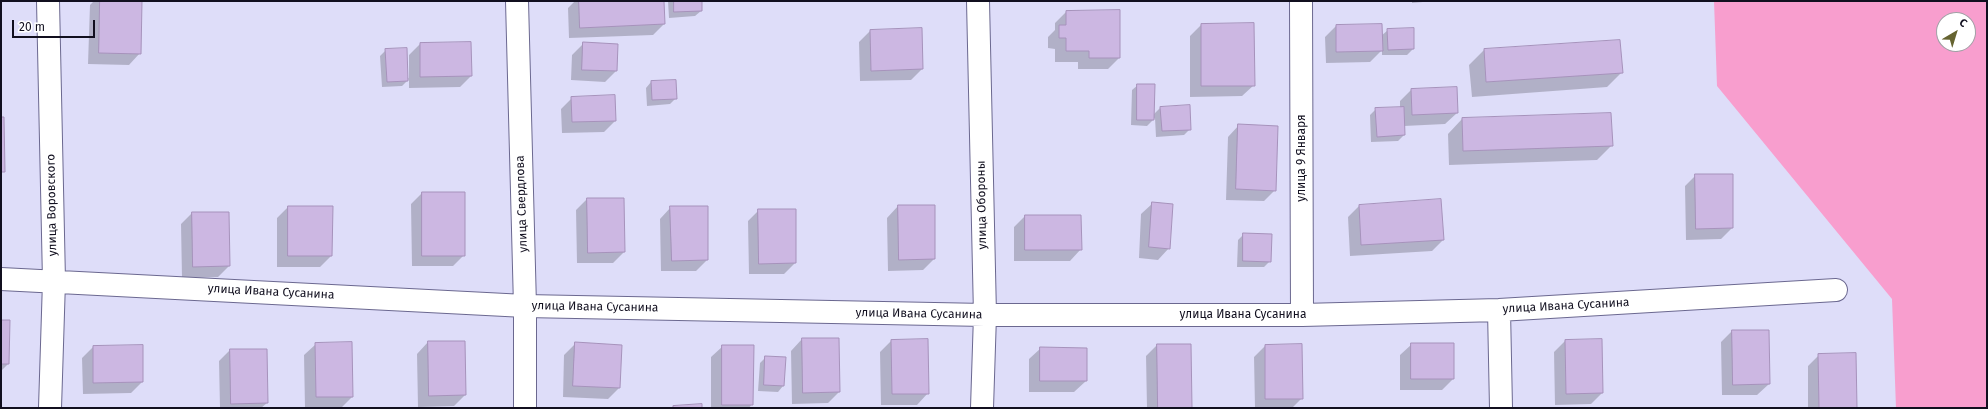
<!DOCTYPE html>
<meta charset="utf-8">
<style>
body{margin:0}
#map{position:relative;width:1988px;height:409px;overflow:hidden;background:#deddf9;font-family:"Fira Sans",sans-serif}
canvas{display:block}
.frame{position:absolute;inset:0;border:2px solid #110f1f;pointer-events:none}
.north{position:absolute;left:1936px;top:12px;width:40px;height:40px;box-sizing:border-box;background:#fff;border:1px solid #a09fa5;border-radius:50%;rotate:38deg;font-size:11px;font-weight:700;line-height:16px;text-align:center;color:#110f1f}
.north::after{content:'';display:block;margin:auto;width:14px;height:18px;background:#666431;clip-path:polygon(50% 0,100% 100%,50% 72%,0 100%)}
.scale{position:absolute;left:12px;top:20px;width:83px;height:18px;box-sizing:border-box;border:2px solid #110f1f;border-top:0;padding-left:5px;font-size:12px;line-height:14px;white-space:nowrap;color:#110f1f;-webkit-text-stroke:3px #fff;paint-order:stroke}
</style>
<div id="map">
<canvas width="1988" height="409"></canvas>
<div class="frame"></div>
<div class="north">С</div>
<div class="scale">20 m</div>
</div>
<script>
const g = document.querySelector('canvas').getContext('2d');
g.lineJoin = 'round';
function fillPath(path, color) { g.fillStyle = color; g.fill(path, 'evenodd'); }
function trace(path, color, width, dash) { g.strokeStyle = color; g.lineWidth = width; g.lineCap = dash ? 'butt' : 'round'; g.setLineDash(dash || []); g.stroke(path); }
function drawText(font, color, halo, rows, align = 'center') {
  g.font = font + ' "Fira Sans",sans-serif'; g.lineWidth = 3; g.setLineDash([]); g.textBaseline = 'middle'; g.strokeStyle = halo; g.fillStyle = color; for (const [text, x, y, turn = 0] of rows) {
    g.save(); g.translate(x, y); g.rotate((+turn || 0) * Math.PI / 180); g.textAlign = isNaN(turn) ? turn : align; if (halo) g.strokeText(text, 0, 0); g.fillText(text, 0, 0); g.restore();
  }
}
const green = new Path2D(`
 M1714,1H1987V408H1896L1892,299L1717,86ZM1944,20H1968V44H1944Z`);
const shadow = new Path2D(`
 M94,1H141L140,53L129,65L88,64L90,5Z
 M575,1H663L664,24L653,35L569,38L568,8Z
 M668,1H701V11L695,16L669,18Z
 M1412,1H1434L1412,3Z
 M1066,12L1119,58L1108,69H1078V62H1055V49L1048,48V37L1055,30V23Z
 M1201,25L1254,85L1242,96L1190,97V36Z
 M1381,25V36L1388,30L1413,49L1407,55H1382V50L1370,62L1326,63L1325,37L1336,26Z
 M870,31L922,69L911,80L860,81L859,42Z
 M584,43L617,45L616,71L605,82L571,80L572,55Z
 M420,44L471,76L460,87L409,88V55Z
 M386,50L409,79L402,86L382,87L380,56Z
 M1484,50L1622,72L1607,87L1472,97L1469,65Z
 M651,82L676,98L670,104L647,106L646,88Z
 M1138,85L1153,115L1160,108L1190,129L1184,135L1156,137L1155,118L1147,126L1131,125L1132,90Z
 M1411,90L1457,113L1445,124L1404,126V135L1398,141L1371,142L1370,115L1376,109L1400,108V101Z
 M572,98L615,121L604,132L562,133L561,109Z
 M1462,119L1612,145L1597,160L1449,165L1448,134Z
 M1239,125L1275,190L1264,201L1226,200L1228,137Z
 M1696,175H1732V228L1721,239L1686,240L1685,186Z
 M422,193L464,255L453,266H412L411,204Z
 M587,199L624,252L613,263H577L576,210Z
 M1153,203L1169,248L1158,260L1139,258L1141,214Z
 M898,206H934V259L923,270L888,271L887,218Z
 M1359,206L1443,240L1432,251L1350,256L1348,217Z
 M288,207L331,256L320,267H277V218Z
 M671,207L707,260L696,271H661L660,219Z
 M759,210L795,263L784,274H749L748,221Z
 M192,213L229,266L218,277L182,278L181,224Z
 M1025,216L1081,249L1070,261H1014V227Z
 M1244,234L1270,261L1264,267H1237L1238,240Z
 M1,321L8,364L1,371Z
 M1732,331L1769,384L1757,395H1722L1721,342Z
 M802,339L839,392L828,403L792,404L791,351Z
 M1601,340L1602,393L1591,404L1555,405L1554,352L1565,341Z
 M891,341L928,393L917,405H881L880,352Z
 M428,342L465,395L454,406L418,407L417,354Z
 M576,343L619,388L608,399L563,397L564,355Z
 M316,344L352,397L341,408H305L304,355Z
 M1412,344L1453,379L1442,390H1400V355Z
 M1157,345L1191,408H1147L1146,356Z
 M723,346L752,404L749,408H711V357Z
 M1265,346L1302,398L1292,408H1255L1254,357Z
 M93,347L142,382L131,393L83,394L82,358Z
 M1041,348L1086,381L1074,392H1029V359Z
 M230,350L267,403L261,408H220L219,361Z
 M1819,355L1855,408H1808V366Z
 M766,357L783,386L778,392L758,391L760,363Z`);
const building = new Path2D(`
 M100,1H142L141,54L99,53Z
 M579,1H664L665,24L580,28Z
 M674,1H702V11L674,12Z
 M1120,10V58H1089V51H1066V38H1059V25H1066V11Z
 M1254,23L1255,86H1201V24Z
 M1382,24L1383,51L1336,52V25Z
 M922,28L923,69L871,71L870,30Z
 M1414,28V49L1388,50L1387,29Z
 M1620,40L1623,73L1486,82L1484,49Z
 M471,42L472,76L420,77V43Z
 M583,42L618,44L617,71L582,70Z
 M407,48L408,81L387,82L385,49Z
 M676,80L677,99L652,100L651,81Z
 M1137,84H1155L1154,120H1137Z
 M1457,87L1458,113L1412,115L1411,89Z
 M615,95L616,121L572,122L571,97Z
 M1190,105L1191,130L1162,131L1160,107Z
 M1404,107L1405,135L1377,137L1375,108Z
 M1611,113L1613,146L1463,151L1462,118Z
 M1,117H4L5,172H1Z
 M1238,124L1278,126L1276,191L1236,189Z
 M1695,174H1733V228L1696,229Z
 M422,192H465V256H422Z
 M587,198H624L625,252L588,253Z
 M1441,199L1444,240L1361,245L1359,205Z
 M1152,202L1173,204L1170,249L1149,247Z
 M898,205H935V259L899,260Z
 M288,206H333L332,256H288Z
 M670,206H708V260L672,261Z
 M758,209H796V263L759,264Z
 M192,212H229L230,266L193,267Z
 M1025,215H1081L1082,250H1025Z
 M1243,233L1272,234L1271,262L1243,261Z
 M1,320H10L9,364H1Z
 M1732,330H1769L1770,384L1733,385Z
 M802,338H839L840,392L803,393Z
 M928,339L929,394H892L891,340Z
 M1602,339L1603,393L1566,394L1565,340Z
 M428,341H465L466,395L429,396Z
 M352,342L353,397H316L315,343Z
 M575,342L622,345L620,388L573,386Z
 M1411,343H1454V379H1411Z
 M1157,344H1191L1192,408H1158Z
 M1302,344L1303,399H1265V345Z
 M143,345V382L93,383V346Z
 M722,345H754L753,405H722Z
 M1040,347L1087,348V381H1040Z
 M230,349H267L268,403L231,404Z
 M1856,353L1857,408H1819L1818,354Z
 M765,356L786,357L784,386L764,385Z
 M702,404V408H673V406Z`);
const minor = new Path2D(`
 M48,1L54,281L50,408
 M517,1L525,306V408
 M978,1L985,315L982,408
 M1301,1L1302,315
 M1,279L525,306L985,315H1302L1499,310L1836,290
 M1499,310L1501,408`);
const streetNames = [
 ["улица 9 Января",1302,158,-90],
 ["улица Свердлова",522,204,-92],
 ["улица Воровского",52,205,-91],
 ["улица Обороны",982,205,-91],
 ["улица Ивана Сусанина",271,292,3],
 ["улица Ивана Сусанина",1566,306,-3],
 ["улица Ивана Сусанина",595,307,1],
 ["улица Ивана Сусанина",919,314,1],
 ["улица Ивана Сусанина",1243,315]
];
fillPath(green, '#f89ece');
fillPath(shadow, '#0003');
fillPath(building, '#ccb7e2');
trace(building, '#a692bb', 1);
trace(minor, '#6b6890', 24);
trace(minor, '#fff', 22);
drawText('12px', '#110f1f', '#fff', streetNames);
</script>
